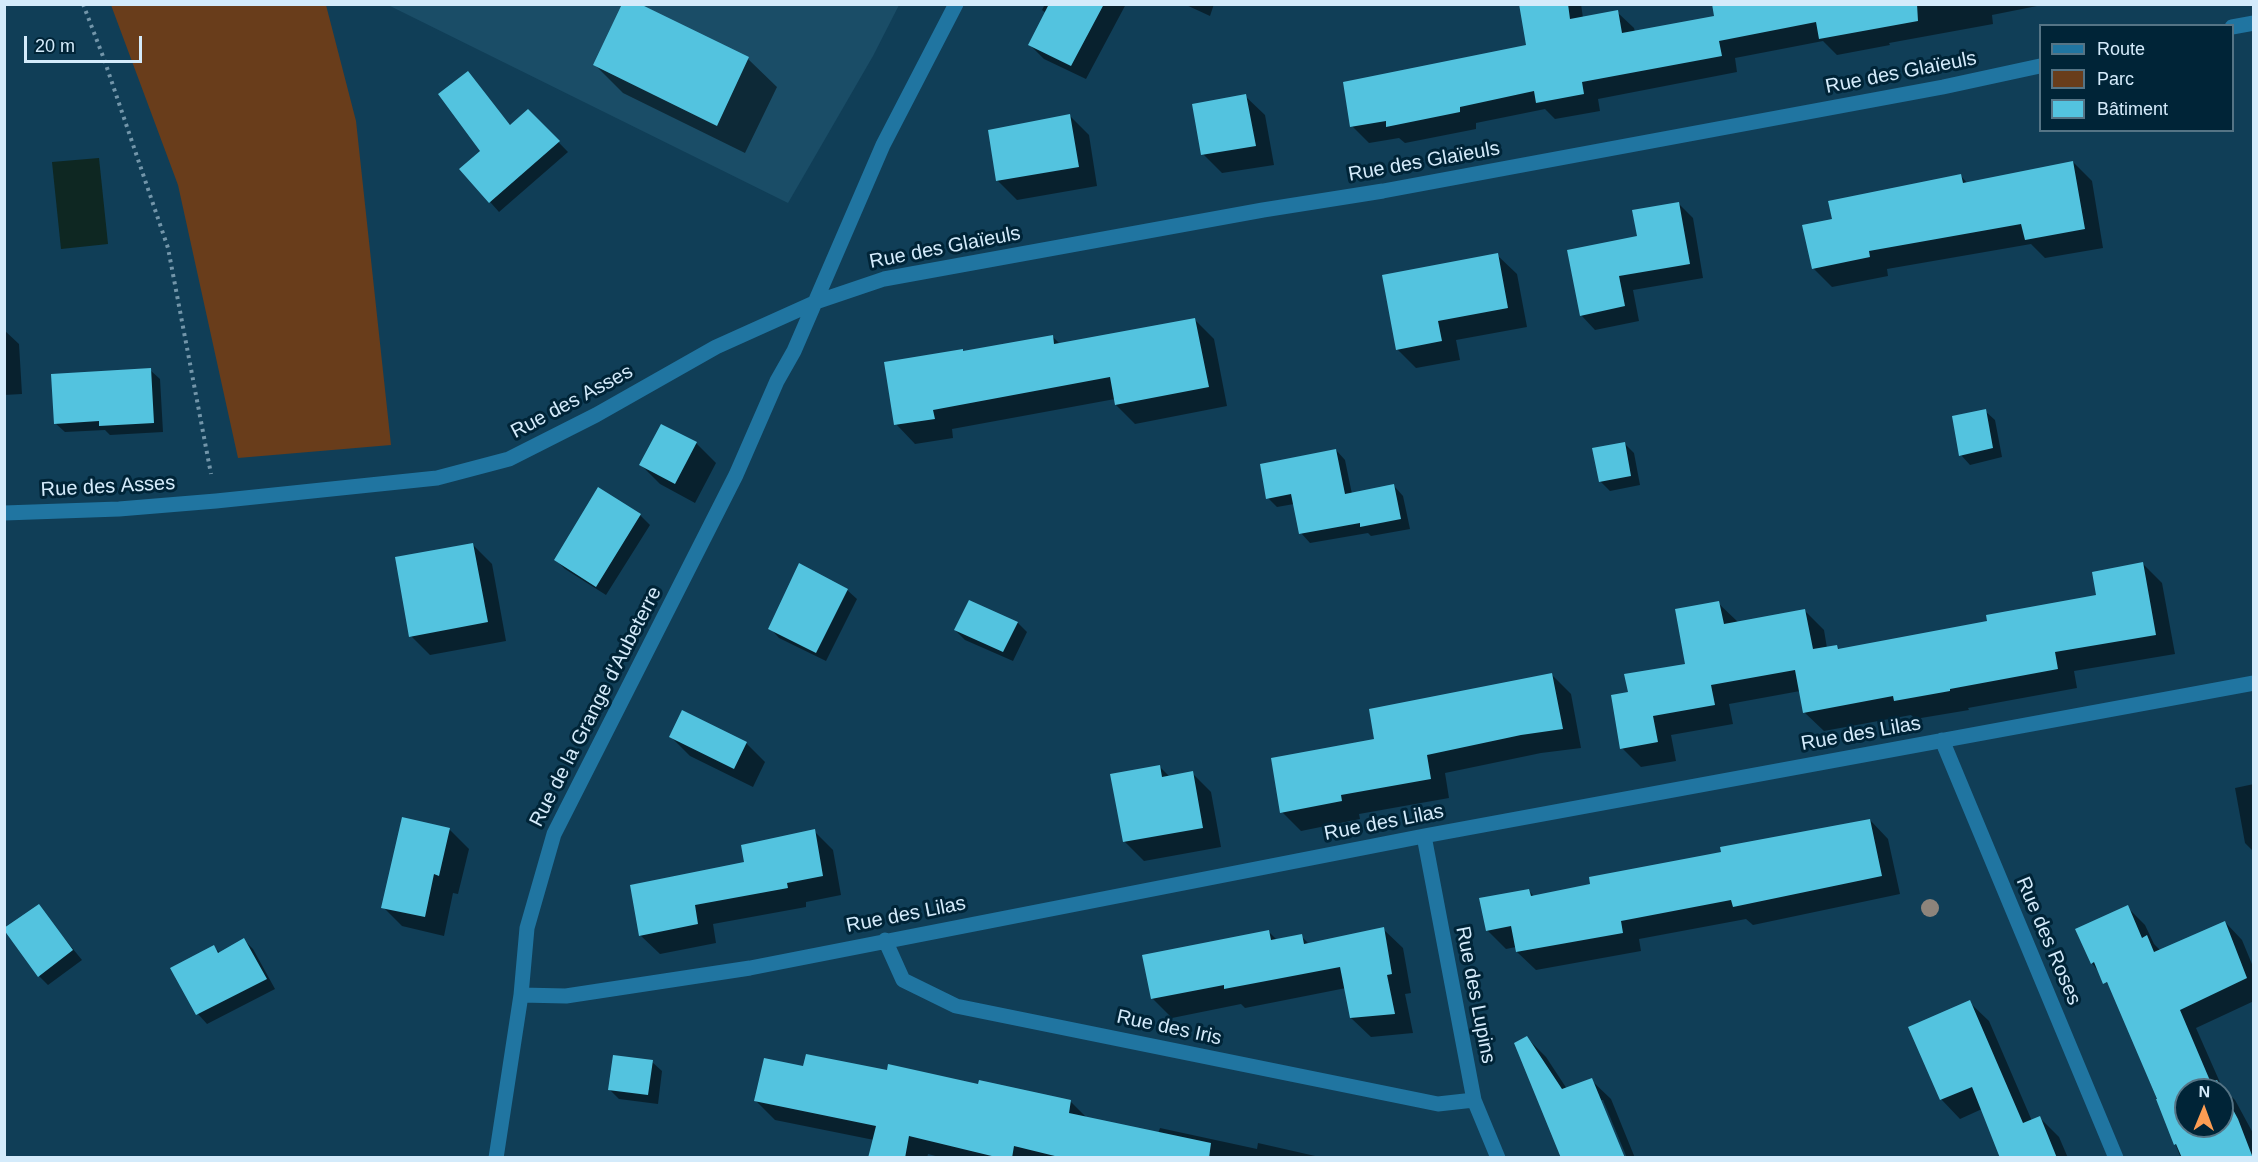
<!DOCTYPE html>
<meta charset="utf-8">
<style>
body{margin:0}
#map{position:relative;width:2258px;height:1162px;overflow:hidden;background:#103e57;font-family:Arial,sans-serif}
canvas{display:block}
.frame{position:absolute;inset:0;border:6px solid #d4ebfb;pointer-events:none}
.legend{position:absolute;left:2039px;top:24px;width:195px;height:108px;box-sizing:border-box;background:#002437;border:2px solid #557485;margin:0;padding:8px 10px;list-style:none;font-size:18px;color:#d4ebfb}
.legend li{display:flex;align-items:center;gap:12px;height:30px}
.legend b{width:30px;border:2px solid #557485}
.north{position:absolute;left:2174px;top:1078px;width:60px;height:60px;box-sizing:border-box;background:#002437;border:2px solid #557485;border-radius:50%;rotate:1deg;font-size:16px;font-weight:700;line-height:24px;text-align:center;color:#d4ebfb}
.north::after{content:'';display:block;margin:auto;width:21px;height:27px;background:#fc9d53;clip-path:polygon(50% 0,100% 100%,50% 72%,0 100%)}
.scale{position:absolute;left:24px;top:36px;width:118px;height:27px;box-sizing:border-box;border:3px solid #d4ebfb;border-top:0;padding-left:8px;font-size:18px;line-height:21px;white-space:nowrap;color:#d4ebfb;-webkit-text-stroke:4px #002437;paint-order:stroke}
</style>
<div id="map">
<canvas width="2258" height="1162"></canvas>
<div class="frame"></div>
<ul class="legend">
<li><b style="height:8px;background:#2075a1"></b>Route</li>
<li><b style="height:16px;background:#693d1b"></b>Parc</li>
<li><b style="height:16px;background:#53c3df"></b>Bâtiment</li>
</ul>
<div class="north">N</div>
<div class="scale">20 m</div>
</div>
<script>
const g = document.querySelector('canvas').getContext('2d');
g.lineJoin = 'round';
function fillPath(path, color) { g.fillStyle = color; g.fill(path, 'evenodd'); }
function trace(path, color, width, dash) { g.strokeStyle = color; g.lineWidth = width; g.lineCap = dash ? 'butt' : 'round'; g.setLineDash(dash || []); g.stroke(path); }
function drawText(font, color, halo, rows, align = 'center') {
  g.font = font + ' Arial,sans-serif'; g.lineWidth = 6; g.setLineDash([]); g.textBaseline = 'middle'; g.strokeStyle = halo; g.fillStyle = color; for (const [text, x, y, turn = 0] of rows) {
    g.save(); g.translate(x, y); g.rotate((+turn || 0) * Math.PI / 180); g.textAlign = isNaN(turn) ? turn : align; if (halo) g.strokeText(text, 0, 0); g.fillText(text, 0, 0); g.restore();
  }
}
const built = new Path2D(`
 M388,5H899L873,56L788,203Z`);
const green = new Path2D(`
 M111,5H326L356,121L391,445L238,458L178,185Z`);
const water = new Path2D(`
 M99,158L108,244L61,249L52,162Z`);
const shadow = new Path2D(`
 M637,4L748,59L777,87L745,153L623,93L595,65Z
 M1045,4H1126L1086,79L1044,59L1030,45L1046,13L1042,10Z
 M1184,4H1214L1210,16Z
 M1520,4H1581L1583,18L1617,12L1634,28L1635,32L1716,18L1713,4H2047L1992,15L1993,24L1889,43L1890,45L1837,55L1823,41L1735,58L1737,72L1598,99L1600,111L1555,119L1545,109L1476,123V129L1405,143L1399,138L1369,143L1352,126L1528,46Z
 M467,73L511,126L528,111L568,152L499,212L461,169L482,151Z
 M1245,96L1265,115L1274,165L1222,173L1203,154Z
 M1070,116L1089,135L1097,186L1017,200L997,180Z
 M2073,162L2092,181L2103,248L2045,258L2031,244L1887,269L1888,276L1832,287L1813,268L1834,221L1961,176L1968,184Z
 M1678,203L1693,218L1703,278L1633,290L1639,321L1595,330L1581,315L1638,238Z
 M1497,255L1517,274L1527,327L1456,340L1460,360L1416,368L1397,349Z
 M1195,320L1214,339L1227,406L1135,424L1116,405L1115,399L952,429L953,438L915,444L896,424L964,352L1052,336L1061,345Z
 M4,330L19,344L22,394L4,395Z
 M150,370L160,379L163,432L110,435L105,430L65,432L55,423Z
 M1985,411L1995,420L2002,457L1970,465L1961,455Z
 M696,443L716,463L695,503L660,484L641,465Z
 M1624,443L1634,453L1640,485L1610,491L1600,481Z
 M1336,450L1345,460L1352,494L1394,486L1403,496L1410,529L1371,536L1368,533L1310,543L1301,533L1294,504L1277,507L1268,498Z
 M599,489L640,515L650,525L606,595L565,569L556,560Z
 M472,544L492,564L506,641L430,655L411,636Z
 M2143,564L2162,583L2175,654L2074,671L2077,688L1968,708L1969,710L1915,719L1911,715L1824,731L1804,712L1800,691L1729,704L1733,724L1671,735L1676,761L1641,767L1622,748L1629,693L1687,665L1718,603L1738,622L1805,611L1824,630L1827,648L1836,646L1840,650L1989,622L2097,597Z
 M847,590L857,599L826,661L779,638L770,628Z
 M970,602L1018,623L1027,632L1013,661L965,640L955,630Z
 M1552,675L1571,694L1581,748L1541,753L1445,773L1449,798L1359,814L1360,819L1301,831L1282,812L1376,740Z
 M671,737L746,743L765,762L753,787L690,756Z
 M1159,766L1170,777L1192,773L1211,792L1221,847L1144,861L1125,842Z
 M2254,784V852L2245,843L2235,788Z
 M1870,820L1888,839L1900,894L1753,925L1746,919L1639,939L1641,951L1536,970L1517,952L1516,947L1506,949L1487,930L1529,891L1535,897L1592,885L1723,853Z
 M449,829L469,849L458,894L453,893L444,936L402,926L383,907Z
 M814,831L833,850L841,895L806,902V907L713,924L716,943L660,954L640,935L746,863Z
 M38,906L82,960L48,985L39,976Z
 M2127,907L2145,925L2154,944L2161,951L2225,922L2242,940L2254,969V1001L2196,1028L2222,1087L2235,1100L2254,1135V1158H2181L2112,990L2092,963ZM2186,1090H2222V1126H2186Z
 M1383,929L1403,948L1411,993L1405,994L1413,1033L1371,1037L1351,1018L1346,988L1245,1008L1241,1004L1172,1018L1152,998L1268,931L1277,940L1301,936L1309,944Z
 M244,940L253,949L275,989L207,1024L198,1014L172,969L214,947L220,953Z
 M1969,1002L1989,1021L2032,1121L2040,1118L2059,1137L2068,1158H2002L1982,1109L1960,1119L1941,1099Z
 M1527,1038L1546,1057L1567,1089L1591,1080L1611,1099L1635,1158H1627L1603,1100H1600L1563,1158Z
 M652,1062L662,1071L658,1104L619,1099L610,1090Z
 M804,1068L888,1071L979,1086L1071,1102L1088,1119L1158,1134L1160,1128L1257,1149L1258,1143L1324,1158H943L928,1154L927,1158H875L874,1140L775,1120L756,1101Z`);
const building = new Path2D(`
 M622,4H640L749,57L717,126L593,65Z
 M1049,4H1104L1071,66L1028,45Z
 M1519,4H1568L1570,19L1618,10L1622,33L1714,16L1712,4H1917L1918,21L1819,39L1816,22L1719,41L1722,56L1582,82L1584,94L1536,103L1534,91L1460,107V112L1386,127V121L1350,127L1343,82L1526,45Z
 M468,71L510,125L528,109L560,141L489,203L459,169L480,151L438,94Z
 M1246,94L1256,146L1201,155L1192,104Z
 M1070,114L1079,167L996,181L988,130Z
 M2073,161L2085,229L2025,240L2021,224L1869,251L1870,257L1812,269L1802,225L1832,219L1828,201L1961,174L1963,183Z
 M1679,202L1690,264L1619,276L1625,306L1580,316L1567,250L1637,236L1632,210Z
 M1498,253L1508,308L1438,321L1442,341L1396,350L1382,275Z
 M1195,318L1209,387L1115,405L1110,377L933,410L935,419L894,425L884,362L963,349V351L1053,335L1054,344Z
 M151,368L154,423L99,426V421L54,424L51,374Z
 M1986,409L1993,448L1959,456L1952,416Z
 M661,424L697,442L675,484L639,465Z
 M1625,442L1631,476L1599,482L1592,448Z
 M1336,449L1345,494L1394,484L1401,519L1360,527V523L1299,534L1291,494L1266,499L1260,464Z
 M598,487L641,514L596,587L554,560Z
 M473,543L488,622L409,637L395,557Z
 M2143,562L2156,635L2055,652L2058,669L1950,689V691L1894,701L1893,696L1803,713L1795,670L1711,685L1715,705L1653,716L1658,742L1620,749L1611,695L1628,692L1624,674L1685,664L1675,609L1719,601L1724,624L1805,609L1813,649L1837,645L1838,649L1987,621L1986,615L2096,595L2092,572Z
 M799,563L848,589L816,653L768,629Z
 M969,600L1018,622L1003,652L954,630Z
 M1552,673L1563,729L1521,735L1427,755L1431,779L1341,795L1342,801L1280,813L1271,758L1374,739L1369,709Z
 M682,710L747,742L734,769L669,737Z
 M1160,765L1162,777L1193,771L1203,828L1123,842L1110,774Z
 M402,817L450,828L439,876L434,874L425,917L381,908Z
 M1870,819L1882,876L1733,907L1731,900L1621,921L1623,933L1516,952L1511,926L1486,931L1479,898L1529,889L1531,896L1590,884L1589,877L1721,852L1720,847Z
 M815,829L823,876L787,883L788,888L695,905L698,924L639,936L630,885L744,862L741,845Z
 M39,904L73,950L38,977L4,930V928Z
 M2128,905L2142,938L2147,935L2154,952L2225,921L2247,978L2180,1010L2211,1083L2217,1080L2238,1119L2253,1158H2182L2176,1144L2174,1145L2156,1099H2157L2107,982L2103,984L2094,962L2091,964L2075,929ZM2186,1090H2222V1126H2186Z
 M1384,927L1392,974L1387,975L1395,1014L1350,1018L1340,967L1224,989V985L1151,999L1142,955L1269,930L1271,940L1302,934L1304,944Z
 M244,938L267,979L196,1015L170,968L214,945L218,953Z
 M1970,1000L2023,1123L2040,1116L2057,1158H2000L1972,1087L1940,1100L1908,1027Z
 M1527,1036L1562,1089L1592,1078L1625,1158H1561L1514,1043Z
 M806,1054L887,1070L888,1064L978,1084L979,1080L1071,1100L1069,1113L1211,1143L1209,1158H1063L1014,1146L1012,1158H1000L909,1136L905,1158H868L876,1126L754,1101L764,1058L803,1066Z
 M613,1055L653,1060L648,1095L608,1090Z`);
const path = new Path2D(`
 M83,4L104,59L168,248L211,474`);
const street = new Path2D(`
 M2232,27L2254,23
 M4,513L119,509L216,501L437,478L509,459L596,415L716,347L816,302L884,279L1263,210L1383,191L1943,87L2040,66
 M1942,740L2116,1158
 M1424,836L1474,1100L1498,1158
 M885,940L903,980L956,1006L1438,1104L1474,1100
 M521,995L566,996L750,968L1424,836L2254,683
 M496,1158L521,995L527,928L554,834L736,475L777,381L794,351L883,145L956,4`);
const trees = [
 [1930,908]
];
const streetNames = [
 ["Rue des Glaïeuls",1901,73,-11],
 ["Rue des Glaïeuls",1424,162,-10],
 ["Rue des Glaïeuls",945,248,-11],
 ["Rue des Asses",572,402,-28],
 ["Rue des Asses",108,487,-3],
 ["Rue de la Grange d'Aubeterre",596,707,-63],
 ["Rue des Lilas",1861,734,-10],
 ["Rue des Lilas",1384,823,-11],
 ["Rue des Lilas",906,915,-11],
 ["Rue des Roses",2048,941,67],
 ["Rue des Lupins",1475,995,79],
 ["Rue des Iris",1169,1028,12]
];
fillPath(built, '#1a4d67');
fillPath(green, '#693d1b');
fillPath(water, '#0e2722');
fillPath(shadow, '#0007');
fillPath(building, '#53c3df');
trace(path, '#7396aa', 4, [3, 4.5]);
trace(street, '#2075a1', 15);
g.fillStyle = '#8d847b';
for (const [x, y] of trees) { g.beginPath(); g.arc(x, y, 9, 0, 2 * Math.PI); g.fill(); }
drawText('20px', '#d4ebfb', '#002437', streetNames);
</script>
